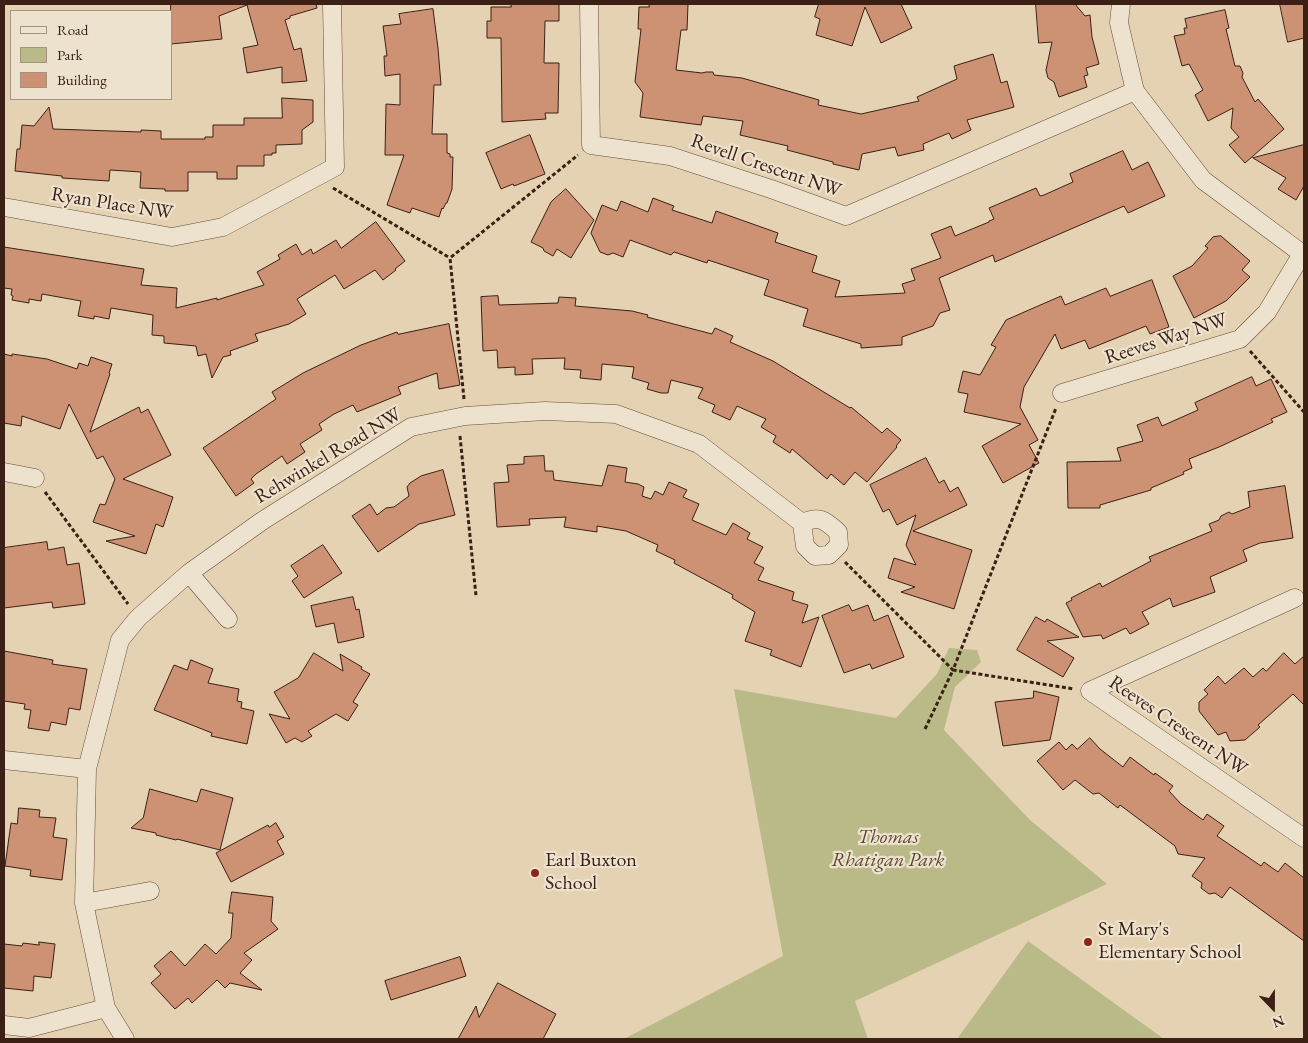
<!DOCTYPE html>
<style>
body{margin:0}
#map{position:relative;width:1308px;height:1043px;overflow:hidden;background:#e4d2b2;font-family:"EB Garamond",serif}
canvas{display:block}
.frame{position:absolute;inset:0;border:5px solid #3c2015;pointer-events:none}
.legend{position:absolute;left:10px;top:10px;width:162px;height:90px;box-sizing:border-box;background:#ede2cd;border:1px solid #a69483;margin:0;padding:6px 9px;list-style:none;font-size:15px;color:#3c2015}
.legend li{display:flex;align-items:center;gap:10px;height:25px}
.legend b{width:25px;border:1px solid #a69483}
.north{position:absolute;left:1248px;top:983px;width:50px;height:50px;-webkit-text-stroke:4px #ede2cd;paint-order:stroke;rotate:158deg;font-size:14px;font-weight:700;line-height:20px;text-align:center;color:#3c2015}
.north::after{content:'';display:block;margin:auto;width:18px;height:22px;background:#3c2015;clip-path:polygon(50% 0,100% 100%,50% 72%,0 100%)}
</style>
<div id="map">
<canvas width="1308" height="1043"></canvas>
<div class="frame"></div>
<ul class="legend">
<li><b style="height:6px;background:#ede2cd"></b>Road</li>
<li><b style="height:14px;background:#baba88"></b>Park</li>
<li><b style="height:14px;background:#cd9173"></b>Building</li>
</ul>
<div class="north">N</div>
</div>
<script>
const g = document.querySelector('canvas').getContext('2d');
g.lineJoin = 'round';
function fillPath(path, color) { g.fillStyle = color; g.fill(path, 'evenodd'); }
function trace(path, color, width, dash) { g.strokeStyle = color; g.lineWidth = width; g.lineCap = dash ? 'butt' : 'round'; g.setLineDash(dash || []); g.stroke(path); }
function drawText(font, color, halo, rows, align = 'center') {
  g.font = font + ' "EB Garamond",serif'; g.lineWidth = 4.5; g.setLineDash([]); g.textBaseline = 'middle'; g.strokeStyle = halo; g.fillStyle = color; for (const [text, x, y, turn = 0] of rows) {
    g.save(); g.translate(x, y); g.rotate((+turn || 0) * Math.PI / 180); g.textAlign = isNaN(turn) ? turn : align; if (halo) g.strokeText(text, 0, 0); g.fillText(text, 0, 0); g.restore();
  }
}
const green = new Path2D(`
 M949,648L977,650L981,662L955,687L944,730L1030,820L1107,884L855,1001L868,1039H624L783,956L734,689L896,718L937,674Z
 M1028,941L1164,1039H957Z`);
const building = new Path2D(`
 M171,4H316L317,8L290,16V18L285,20L294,50L301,48L307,81L282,83V67L247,73L243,48L258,45L247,5L219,16L222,39L171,44Z
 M511,4H559V21H545L544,63H559L558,113H545L546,119L502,122L501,38H487V21H491V7H511Z
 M649,4H688L687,30H681L676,70L702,73L706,72H713L714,75L742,78L819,100L818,105L861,114L919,101L917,97L957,79L954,66L993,54L1001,83L1007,81L1014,107L967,120L971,130L952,139L949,133L923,144L924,150L898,156L895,147L862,154L859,170L833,164V162L787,150L788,146L740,135L743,121L703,116L701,125L640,117L643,93L635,82L641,29H638L639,7H649Z
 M819,4H901L912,28L881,43L865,7L852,46L816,35L820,19L815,17Z
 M1036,4H1075L1085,16L1090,15L1092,37L1099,64L1086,68L1088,75L1084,76L1087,87L1059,97L1054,82L1048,78L1046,70L1052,42L1039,43Z
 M1280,4H1304V38L1288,42Z
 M433,9L438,48L441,85H434L432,134H447V153L450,154V157H453L452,189L447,203H446L443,209L442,208L439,217L412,208L410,213L387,205L404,155H385L386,104L400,105V74L385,76L384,56H387L383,26L401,24L399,14Z
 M1225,10L1229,28L1226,29L1235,66H1240L1243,73L1242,77L1255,102L1258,99L1284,129L1245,163L1229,145L1239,137L1231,128L1233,108L1208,121L1195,95L1203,90L1189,64L1182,66L1174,36L1185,34L1184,28H1187L1185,19Z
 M282,98L313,100V122L302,130V144L276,145V153H272V155H264V166H237V179H217V172H188V191H165V189L140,188L141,172L110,170L109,181L62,178V176L15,171L17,149H20L22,125L34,126L49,107L53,129L141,132V130L161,131V139H205V137H213V125H244V118H282Z
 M530,135L545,174L514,186L513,184L501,189L486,153Z
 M1304,145V186L1296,200L1278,189L1286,178L1253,158Z
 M1123,151L1132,170L1148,162L1165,196L1128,213L1124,206L995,262L993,255L939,278L950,310L940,313L933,326L902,337V345L861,348V344L803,326L808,309L764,295L769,280L708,260L707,263L674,252L671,255L630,240L623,257L613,253L608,255L600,252L591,233L602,205L617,211L621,201L648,212L653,198L674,206L672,210L712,223L716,211L778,233L775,242L817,256L812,272L840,281L835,297L905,293L902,284L915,280L911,269L941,258L931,234L951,226L955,236L989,222V221L994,219L989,208L1036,188L1040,196L1044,195L1073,182L1070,174Z
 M566,189L594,220L571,258L557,249L553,256L544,251L543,248L531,242L551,202Z
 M376,222L405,261L395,269L396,270L383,280L375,270L344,289L335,275L297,299L306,314L289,324L255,334L258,341L230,351L231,355L223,357L212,378L206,354L198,356L196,346L164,343V336L152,335L153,315L111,308L109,319L94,316V319L78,316L81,301L42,294L41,301L29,299V303L12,300L13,296L11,295L12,289L4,288V247L144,269L141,285L177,288L176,308L217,298V300L264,285L257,272L280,259L278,255L296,244L302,255L311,249L313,254L336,240L341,248Z
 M1221,236L1250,261L1242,270L1250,277L1226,301L1194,318L1173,276L1192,266L1208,248L1205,246L1213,237Z
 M1152,280L1169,327L1150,334L1146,326L1089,349L1085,340L1061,349L1055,334L1024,387L1020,407L1038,440L1029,445L1039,463L1003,483L982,446L1021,424L964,412L968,394L958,392L963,371L980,375L996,347L991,345L1006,320L1061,296L1065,305L1106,288L1110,296Z
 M498,296L499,305L558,303L559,297L576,298L575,306L632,311L648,315L647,317L712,334L715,328L733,336L730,342L773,361L850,408L851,407L882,433L887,428L901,440L896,446L897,447L867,482L855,472L844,485L831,474L827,479L792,449L790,453L773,442L776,436L761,427L766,419L737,406L730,420L712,412L715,405L698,398L703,388L671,380L668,393H661L647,389L649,383L632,378L634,367L602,364L601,380L580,378L581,370L564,369L565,358L532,359L533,374L515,375V367L498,368L497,350L483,351L481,297Z
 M449,324L460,385L439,389L437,373L398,387L401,394L357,412L353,405L334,414L319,424L322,430L300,444L305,452L287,464L282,456L256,474L251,479L254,483L236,496L203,448L276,399L272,392L303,373L361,345L397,332L398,334Z
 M4,354L12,356V354L47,359L77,369L79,363L88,366L91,357L112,364L109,373L110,374L90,432L139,407L141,413L148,409L171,455L123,479L173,497L163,527L156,524L146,554L106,541L135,536L93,522L100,504L105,505L115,479L103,456L97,459L69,404L60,429L22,416L21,426L4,423Z
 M1252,377L1256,386L1271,379L1287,412L1271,419L1273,422L1219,447L1189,459L1192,468L1183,472L1184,474L1151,488V490L1100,505V508H1068L1067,462L1121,461L1117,448L1143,441L1137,425L1158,417L1162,426L1198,410L1195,403Z
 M544,456L545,471H553L554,480L602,486L608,465L627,468L625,482L638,484L644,487L642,496L651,499L655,491L663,495L669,482L687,490L683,497L699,504L692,520L726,535L733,523L750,533L747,539L763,547L754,563L764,568L758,580L794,592L792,600L808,605L802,623L819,617L801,667L770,655L772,650L745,641L755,612L732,598L733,595L674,563L675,560L656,551L658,545L626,531L597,526V532L564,527L566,517L529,519L530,525L497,527L494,483L509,482L507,465L524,464V457Z
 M926,458L939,483L944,480L950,492L958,487L967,505L913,531L972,550L954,609L901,592L915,587L888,578L894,558L916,565L906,545L916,515L897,525L889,509L883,512L870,485Z
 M443,470L455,515L419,524L378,552L352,516L370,504L377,515L386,508L394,507L409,496L407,487L410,483L421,476Z
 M1285,486L1293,538L1260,543L1243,550L1247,561L1210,577L1215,592L1173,607L1170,598L1142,612L1149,624L1130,634L1126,628L1103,639L1101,635L1083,637L1066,603L1072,600L1071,598L1100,583L1102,587L1151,561L1149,557L1212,531L1209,524L1219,520L1221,516L1229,512L1232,514L1250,507L1248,492Z
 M47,542L48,550L64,547L67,565L79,563L85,604L53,608L52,602L4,608V548Z
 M323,545L342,573L304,598L292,581L298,576L291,566Z
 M353,597L356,610L359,609L364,637L338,643L334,623L316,627L311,606Z
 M849,605L852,611L868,605L874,621L888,615L904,657L872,669L870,664L844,673L822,616Z
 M1036,617L1045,622L1047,619L1079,637L1047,641L1074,658L1063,677L1017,650Z
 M4,651L53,660L52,664L87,669L80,710L69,708L66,725L51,722L49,731L28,728L31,710L24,709L25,704L4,701Z
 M314,653L343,671L340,654L362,667L361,669L370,674L353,702L358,705L348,721L336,714L308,731L312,736L302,742L295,738L286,743L269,714L290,719L274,692L298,678Z
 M1284,653L1295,664L1304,656V705L1293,694L1258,725L1260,727L1245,740L1230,741L1226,732L1218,735L1199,711V702L1208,694L1204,690L1218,676L1225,684L1244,668L1253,677L1263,668L1266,671Z
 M191,660L213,669L208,683L239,689L237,701L242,702L241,708L254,711L247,744L211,736L212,733L154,710L174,665L187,670Z
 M1034,691L1059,697L1050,740L1003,746L995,702L1033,698Z
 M1090,738L1100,749L1123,767L1130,757L1154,775L1155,773L1173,786L1169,791L1181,804L1203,820L1207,814L1224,826L1217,836L1261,866L1264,862L1278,872L1285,863L1304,878V941L1230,887L1222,898L1215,893L1209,894L1201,888L1202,883L1192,876L1205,858L1178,854L1175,846L1120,805L1118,808L1099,793L1093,794L1075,780L1063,790L1037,761L1059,742L1066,750L1072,744L1077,749Z
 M150,789L197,802L201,789L233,798L220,850L177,839L176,840L156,835V833L131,828L143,818Z
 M19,808L40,810L39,817L56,818L53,837L67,839L62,880L30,876L31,870L5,866L11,823L17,824Z
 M276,823L284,837L277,841L284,854L231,882L216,853L268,825L269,827Z
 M232,892L273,897L271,921L278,929L244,953L252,960L240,973L262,990L230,983L225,988L217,980L192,1003L188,998L175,1009L151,983L161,974L154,966L171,951L185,966L205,944L216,954L231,938L233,913H229Z
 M39,942L55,944L51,978L34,976L33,991L4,988V944L22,946L23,943L39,945Z
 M460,957L466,976L391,1000L385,981Z
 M498,983L556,1014L543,1039H458L476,1006L479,1017Z`);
const path = new Path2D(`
 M333,188L450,258
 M1250,351L1304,412
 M464,399L450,258L578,155
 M460,436L476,596
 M45,492L128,604
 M845,562L953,670L1056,408
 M925,729L953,670L1074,689`);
const minor = new Path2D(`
 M589,4L591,145L670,156L771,189L846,216L1135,91
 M1121,4L1119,23L1135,91L1203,180L1304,255
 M4,207L172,237L223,227L335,167L332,4
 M1062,393L1240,339L1267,312L1302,254
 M4,472L35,478
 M189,573L228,619
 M1295,598L1090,691L1304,838
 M4,760L87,769
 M84,903L150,891
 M4,1025L29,1028L106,1008
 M125,1039L106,1008L84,903L87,769L120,640L138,618L189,573L262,521L411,427L465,416L545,411L616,414L699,444L802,523L805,546L815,556L829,555L839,545L838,532C825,520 819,515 802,523`);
const markers = [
 [535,873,5,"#8f2418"],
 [1088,942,5,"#8f2418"]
];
const streetNames = [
 ["Revell Crescent NW",766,166,19],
 ["Ryan Place NW",112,204,9],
 ["Reeves Way NW",1166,339,-18],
 ["Rehwinkel Road NW",328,456,-31],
 ["Reeves Crescent NW",1178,726,34]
];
const parkNames = [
 ["Thomas",888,838],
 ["Rhatigan Park",888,861]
];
const poiNames = [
 ["Earl Buxton",545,861],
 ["School",545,884],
 ["St Mary's",1098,930],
 ["Elementary School",1098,953]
];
fillPath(green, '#baba88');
fillPath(building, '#cd9173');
trace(building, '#3c2015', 1);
trace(minor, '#664c3c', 19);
trace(path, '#3c2015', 3, [4, 2.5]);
trace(minor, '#ede2cd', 18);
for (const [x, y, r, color] of markers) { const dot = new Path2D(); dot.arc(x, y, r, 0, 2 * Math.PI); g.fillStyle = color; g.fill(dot); trace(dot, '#ede2cd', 2); }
drawText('20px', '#3c2015', '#ede2cd', streetNames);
drawText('italic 20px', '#5c4632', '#ede2cd', parkNames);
drawText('20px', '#3c2015', '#ede2cd', poiNames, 'left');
</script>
